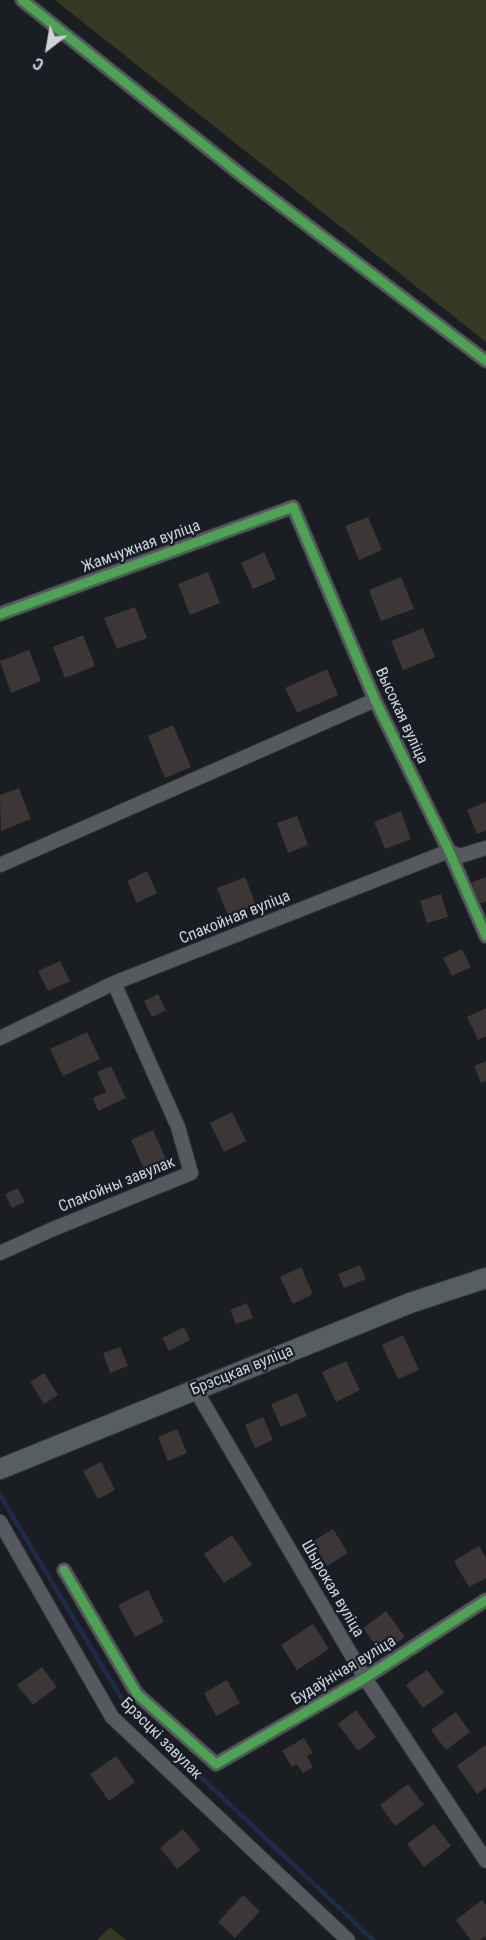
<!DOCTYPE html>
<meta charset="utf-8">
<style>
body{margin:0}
#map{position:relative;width:486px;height:1940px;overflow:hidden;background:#1a1e22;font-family:"Roboto Condensed",sans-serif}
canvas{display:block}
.north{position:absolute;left:18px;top:18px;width:60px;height:60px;-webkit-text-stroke:4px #161d26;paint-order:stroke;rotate:211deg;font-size:16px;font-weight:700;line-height:24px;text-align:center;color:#ced2d9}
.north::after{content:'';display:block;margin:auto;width:21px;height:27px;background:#ced2d9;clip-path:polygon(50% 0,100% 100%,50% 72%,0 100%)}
</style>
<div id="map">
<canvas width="486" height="1940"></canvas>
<div class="north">С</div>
</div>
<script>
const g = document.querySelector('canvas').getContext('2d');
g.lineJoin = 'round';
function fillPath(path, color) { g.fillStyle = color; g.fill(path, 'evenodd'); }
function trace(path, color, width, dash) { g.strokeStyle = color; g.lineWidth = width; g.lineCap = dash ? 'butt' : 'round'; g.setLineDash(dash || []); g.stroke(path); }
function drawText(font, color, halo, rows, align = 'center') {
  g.font = font + ' "Roboto Condensed",sans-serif'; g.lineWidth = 4.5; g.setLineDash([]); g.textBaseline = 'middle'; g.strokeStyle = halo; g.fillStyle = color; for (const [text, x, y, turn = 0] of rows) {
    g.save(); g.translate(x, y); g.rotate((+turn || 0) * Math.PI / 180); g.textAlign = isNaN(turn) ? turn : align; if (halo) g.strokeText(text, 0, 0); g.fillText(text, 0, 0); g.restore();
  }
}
const green = new Path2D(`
 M55,0H486V342Z
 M110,1927L126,1940H97Z`);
const stream = new Path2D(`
 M0,1495L126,1706L373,1940`);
const building = new Path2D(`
 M368,517L382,550L359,560L345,526Z
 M264,552L276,579L253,589L241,563Z
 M208,572L220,603L190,615L178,584Z
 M401,577L414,609L381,621L369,590Z
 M135,607L147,638L117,649L104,618Z
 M423,628L435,657L403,670L391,641Z
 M83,635L95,666L65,678L53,647Z
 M29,650L41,681L11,693L0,661Z
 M327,669L338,695L297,713L285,688Z
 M173,725L191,767L165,778L148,736Z
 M19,788L31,819L1,831L0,795Z
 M486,802V830L477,834L467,810Z
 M401,811L411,839L385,849L374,822Z
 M297,816L308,845L288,853L277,823Z
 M147,871L157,893L137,903L127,881Z
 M245,877L256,905L228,916L217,888Z
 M486,877V901L479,904L472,882Z
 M441,894L448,917L427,923L420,901Z
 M462,949L471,967L452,976L443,958Z
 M60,961L70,981L48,991L38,971Z
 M158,994L166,1010L152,1017L144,1001Z
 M486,1008V1036L478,1040L467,1017Z
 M87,1032L100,1059L63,1076L50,1049Z
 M486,1061V1081L481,1083L474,1066Z
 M111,1066L126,1098L98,1111L93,1098L106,1092L97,1072Z
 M232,1112L246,1141L224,1152L210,1123Z
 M153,1130L166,1159L144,1169L131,1140Z
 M18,1188L25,1202L12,1208L5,1194Z
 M360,1265L366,1279L344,1288L338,1274Z
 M301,1267L313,1294L293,1304L280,1277Z
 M247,1303L253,1318L236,1324L230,1310Z
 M184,1327L190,1340L169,1351L162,1338Z
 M403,1335L419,1370L398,1379L382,1345Z
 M120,1347L128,1366L110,1373L103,1353Z
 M346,1361L360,1390L336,1402L322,1372Z
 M44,1373L58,1395L44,1404L30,1382Z
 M297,1393L307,1416L281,1427L271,1404Z
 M263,1417L273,1440L255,1448L245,1425Z
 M177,1429L187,1453L168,1461L158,1437Z
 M101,1462L115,1490L98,1499L83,1471Z
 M333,1529L348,1553L327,1566L312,1542Z
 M232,1535L252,1565L224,1583L204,1554Z
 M479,1546L486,1558V1578L469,1587L454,1561Z
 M148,1590L164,1622L135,1637L118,1605Z
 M386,1611L405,1637L382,1654L363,1628Z
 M313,1624L329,1649L297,1670L281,1645Z
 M42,1667L57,1687L33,1705L17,1685Z
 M427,1670L444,1693L423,1708L406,1685Z
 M227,1680L240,1703L216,1716L204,1693Z
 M356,1710L376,1737L358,1751L338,1724Z
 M456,1712L470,1732L446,1750L431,1730Z
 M304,1738L313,1753L307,1756L313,1767L303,1773L297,1764L292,1767L282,1751Z
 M485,1745L486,1747V1787L477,1794L457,1766Z
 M116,1756L135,1782L109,1801L90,1774Z
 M408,1784L424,1805L395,1826L380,1805Z
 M434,1824L451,1846L424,1867L407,1844Z
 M183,1829L200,1850L177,1869L160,1848Z
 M243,1895L260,1911L235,1938L218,1922Z
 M482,1900L486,1905V1936L480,1940H471L456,1920Z`);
const street = new Path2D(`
 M22,0L245,178L486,361
 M0,614L293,507L375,700L449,851L486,936
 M0,865L375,700
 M0,1038L114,983L449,851L460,856L486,848
 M0,1253L53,1229L191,1173L178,1127L114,983
 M195,1389L365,1678L486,1861
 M0,1522L112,1717L348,1940
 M64,1570L137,1694L216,1764L365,1678L486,1600`);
const secondary = new Path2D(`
 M0,1469L410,1303L486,1278`);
const cycleway = new Path2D(`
 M22,0L245,178L486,361
 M0,614L293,507L375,700L449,851L486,936
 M64,1570L137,1694L216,1764L365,1678L486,1600`);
const streetNames = [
 ["Жамчужная вуліца",141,547,-20],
 ["Высокая вуліца",401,716,65],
 ["Спакойная вуліца",235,918,-22],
 ["Спакойны завулак",117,1185,-22],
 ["Брэсцкая вуліца",242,1371,-22],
 ["Шырокая вуліца",332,1589,60],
 ["Будаўнічая вуліца",344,1671,-31],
 ["Брэсцкі завулак",161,1739,45]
];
fillPath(green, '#373925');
trace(stream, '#1d2b49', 4.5);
fillPath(building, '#3d3637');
trace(street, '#36383c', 16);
trace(secondary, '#36383c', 22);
trace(street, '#565a5e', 14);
trace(secondary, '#565e60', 20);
trace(cycleway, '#4ca352', 9);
drawText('16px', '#ced2d9', '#161d26', streetNames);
</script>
